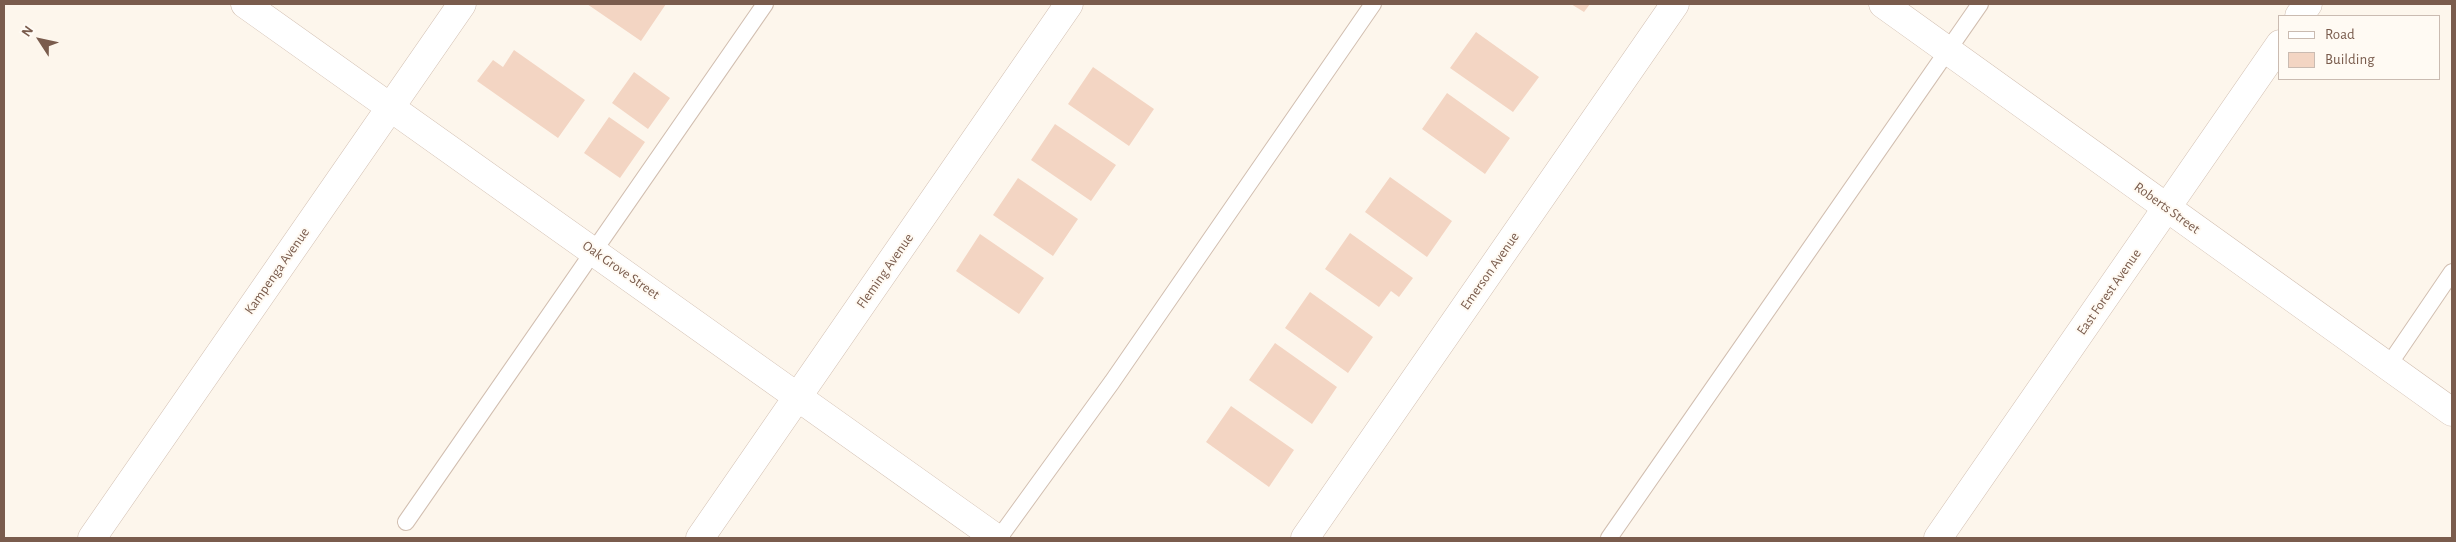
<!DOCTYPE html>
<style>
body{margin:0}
#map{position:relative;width:2456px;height:542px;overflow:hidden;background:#fdf6ec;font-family:"Alegreya Sans",sans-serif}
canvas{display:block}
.frame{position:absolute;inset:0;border:5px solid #7a5c4d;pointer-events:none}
.legend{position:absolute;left:2278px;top:15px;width:162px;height:65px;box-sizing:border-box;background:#fffaf3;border:1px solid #cabbb1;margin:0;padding:6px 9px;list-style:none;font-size:15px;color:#7a5c4d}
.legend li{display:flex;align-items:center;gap:10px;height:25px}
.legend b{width:25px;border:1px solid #cabbb1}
.north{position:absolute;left:15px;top:15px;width:50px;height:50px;-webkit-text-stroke:4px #fffaf3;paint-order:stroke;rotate:305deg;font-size:14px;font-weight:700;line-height:20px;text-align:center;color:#7a5c4d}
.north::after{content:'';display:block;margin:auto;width:18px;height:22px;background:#7a5c4d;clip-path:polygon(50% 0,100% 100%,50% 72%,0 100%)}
</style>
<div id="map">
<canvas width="2456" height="542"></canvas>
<div class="frame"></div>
<ul class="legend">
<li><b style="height:6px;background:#fff"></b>Road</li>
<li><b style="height:14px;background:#f3d5c3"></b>Building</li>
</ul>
<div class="north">N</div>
</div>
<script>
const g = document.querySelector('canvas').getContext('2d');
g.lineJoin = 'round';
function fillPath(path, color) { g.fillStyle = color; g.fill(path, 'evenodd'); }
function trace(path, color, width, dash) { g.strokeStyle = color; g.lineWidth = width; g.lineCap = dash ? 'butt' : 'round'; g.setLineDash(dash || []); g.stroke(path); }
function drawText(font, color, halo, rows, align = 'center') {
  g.font = font + ' "Alegreya Sans",sans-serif'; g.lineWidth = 4; g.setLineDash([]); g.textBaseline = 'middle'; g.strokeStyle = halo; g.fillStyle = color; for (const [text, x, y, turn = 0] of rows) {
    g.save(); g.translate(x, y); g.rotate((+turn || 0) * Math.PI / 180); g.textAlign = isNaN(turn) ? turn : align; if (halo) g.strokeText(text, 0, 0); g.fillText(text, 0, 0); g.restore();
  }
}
const building = new Path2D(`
 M587,4H666L641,41Z
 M1571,4H1590L1584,12Z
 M1476,32L1539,77L1513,112L1450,68Z
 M514,50L585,100L558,138L477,81L493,60L503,67Z
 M1093,67L1154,109L1129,146L1068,104Z
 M634,72L670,98L648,129L612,103Z
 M1447,93L1510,138L1485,174L1422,129Z
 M609,117L645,142L620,178L584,153Z
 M1055,124L1116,165L1091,201L1031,160Z
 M1390,177L1452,221L1427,257L1365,212Z
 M1018,178L1078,219L1053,256L993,215Z
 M1350,233L1413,278L1399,297L1391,291L1379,307L1325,269Z
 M980,234L1044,278L1019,314L956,271Z
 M1310,292L1373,337L1348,373L1285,328Z
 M1275,343L1337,387L1312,424L1249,380Z
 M1231,406L1294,450L1269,487L1206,442Z`);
const lane = new Path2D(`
 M2388,366L2452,272
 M406,522L765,4
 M999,538L1112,382L1373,4
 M1609,538L1980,4`);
const street = new Path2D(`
 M245,4L996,538
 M1883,4L2452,412
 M2299,16L2308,4
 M92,538L462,4
 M700,538L1069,4
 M1305,538L1675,4
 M1938,538L2280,44`);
const streetNames = [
 ["Roberts Street",2167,208,36],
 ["Oak Grove Street",621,270,35],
 ["Kampenga Avenue",277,271,-55],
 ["Fleming Avenue",885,271,-55],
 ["Emerson Avenue",1490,271,-55],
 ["East Forest Avenue",2109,292,-55]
];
fillPath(building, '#f3d5c3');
trace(lane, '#d1beb0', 18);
trace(street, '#d1beb0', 29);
trace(lane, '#fff', 16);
trace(street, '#fff', 28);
drawText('14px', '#7a5c4d', '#fffaf3', streetNames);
</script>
